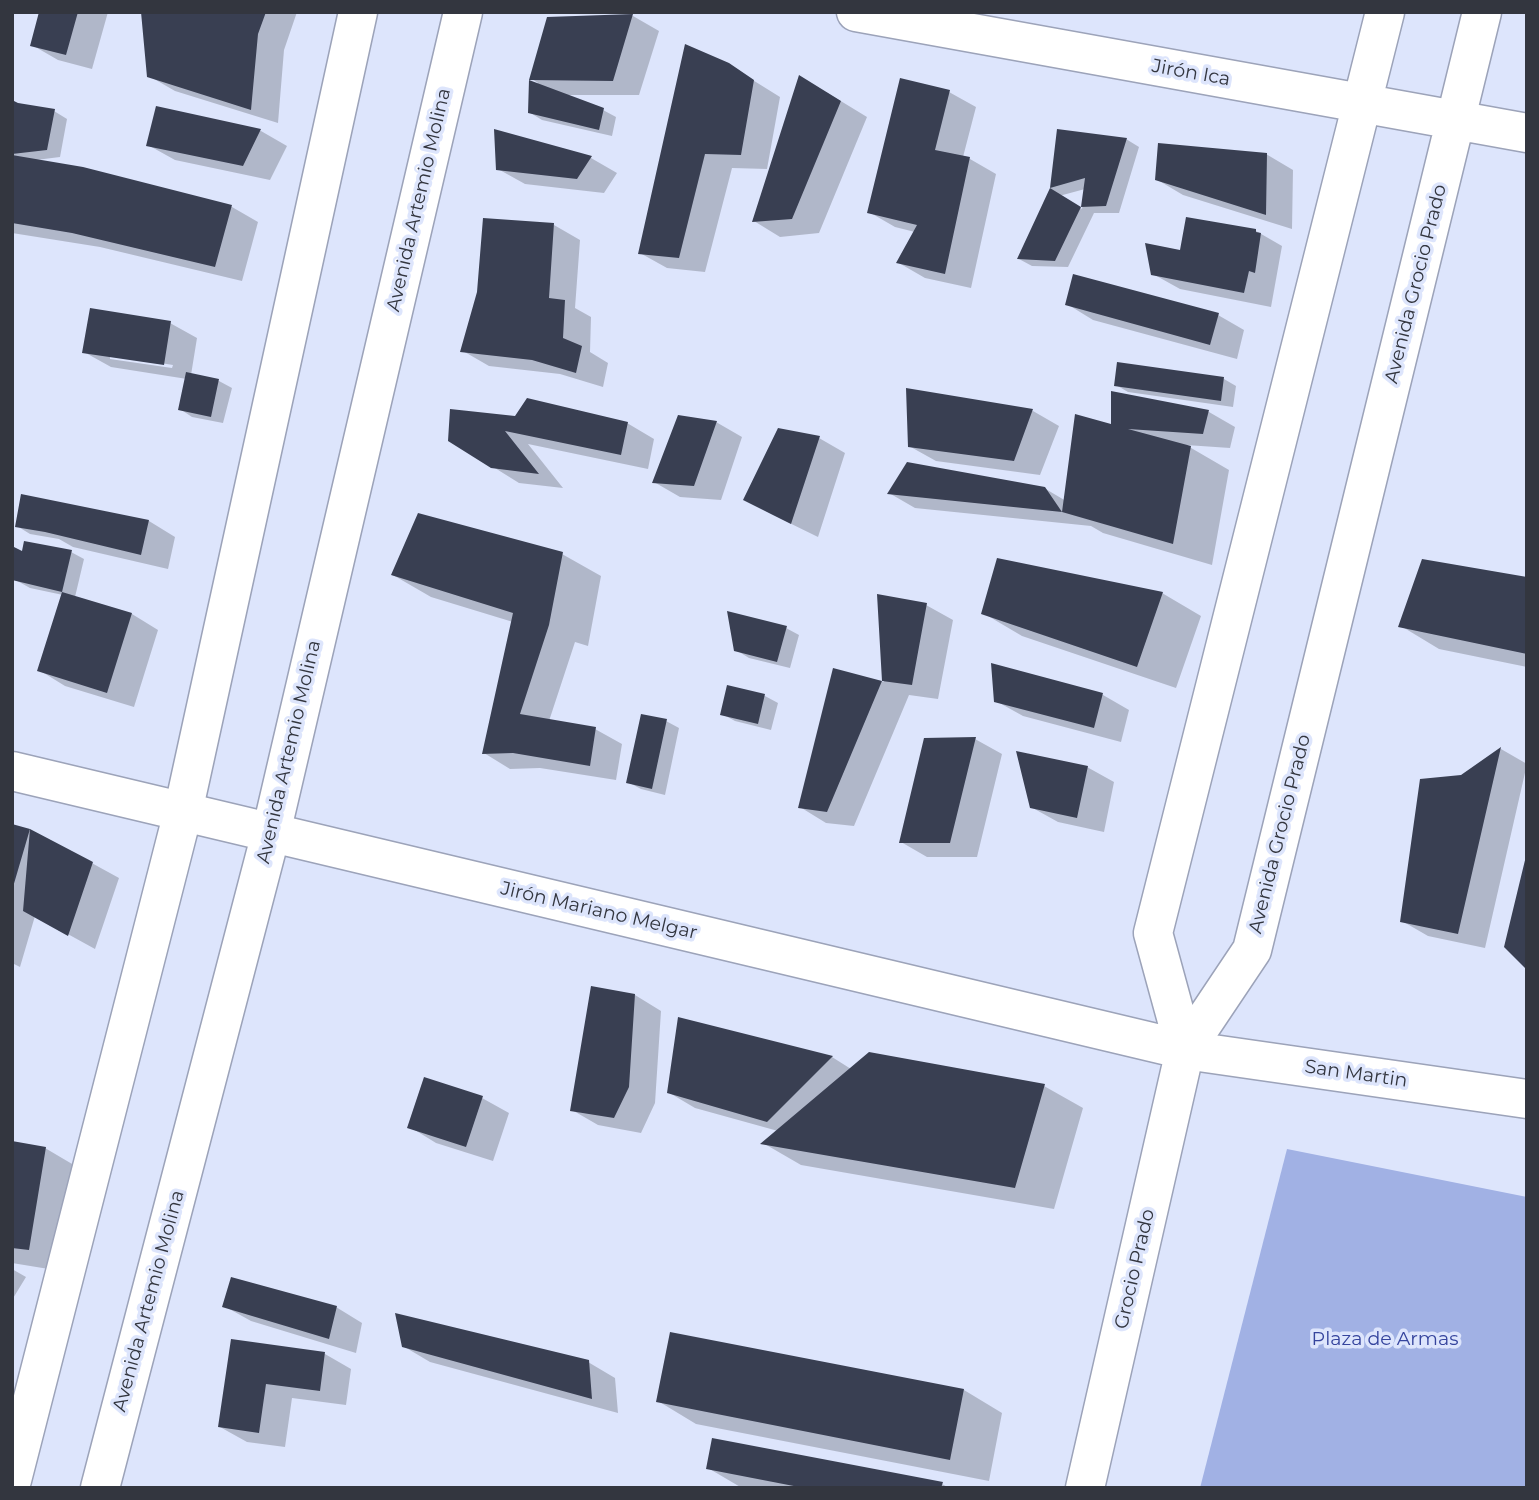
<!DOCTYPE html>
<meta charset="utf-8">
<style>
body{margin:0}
#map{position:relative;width:1539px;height:1500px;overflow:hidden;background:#dde5fc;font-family:Montserrat,sans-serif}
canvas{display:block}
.frame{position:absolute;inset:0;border:14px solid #33363f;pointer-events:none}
</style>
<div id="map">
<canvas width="1539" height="1500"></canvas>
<div class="frame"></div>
</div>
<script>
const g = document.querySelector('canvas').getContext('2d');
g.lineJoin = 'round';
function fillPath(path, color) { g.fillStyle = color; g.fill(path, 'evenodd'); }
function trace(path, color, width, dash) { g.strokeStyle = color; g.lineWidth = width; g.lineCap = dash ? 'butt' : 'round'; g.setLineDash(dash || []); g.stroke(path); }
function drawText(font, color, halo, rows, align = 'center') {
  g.font = font + ' Montserrat,sans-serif'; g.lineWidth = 7; g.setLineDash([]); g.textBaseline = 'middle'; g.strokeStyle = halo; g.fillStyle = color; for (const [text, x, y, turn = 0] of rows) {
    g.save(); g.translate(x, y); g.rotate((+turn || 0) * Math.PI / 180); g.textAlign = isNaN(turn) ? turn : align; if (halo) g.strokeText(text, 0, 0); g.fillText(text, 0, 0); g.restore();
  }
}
const green = new Path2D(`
 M1287,1149L1527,1197V1488H1200Z`);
const shadow = new Path2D(`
 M40,12H108L92,69L58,60L32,45Z
 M143,12H297L284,50L278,123L175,91L149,76Z
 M633,16L659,31L639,95H564L603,110L616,117L612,136L542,120L529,112L538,83L532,79L548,19Z
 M727,64L780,97L767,169L732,168L705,272L667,268L640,253Z
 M826,92L867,117L819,233L780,237L754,221Z
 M949,92L976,107L963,157L970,159L996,174L971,288L925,278L899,263L915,232L895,227L869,212Z
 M12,102L54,111L67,119L60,157L36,160L83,169L232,207L258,222L242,281L100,247L12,233Z
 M157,108L261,131L287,146L270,180L175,160L148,145Z
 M1059,131L1126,139L1139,147L1119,213H1094L1068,267L1032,266L1019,259L1051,188ZM1085,189L1082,209L1059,196Z
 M496,132L591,158L617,173L604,193L525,184L498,169Z
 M1266,154L1293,170L1292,229L1183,195L1156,179Z
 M554,225L580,240L575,308L591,317L590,352L608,363L603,387L560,374L489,366L463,351Z
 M1256,231L1282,246L1271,307L1180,289L1153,274L1181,252Z
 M1067,304L1218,315L1244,330L1237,359L1093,320Z
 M170,323L197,338L191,375L219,381L232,388L223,423L192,417L180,409L187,379L111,367L84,352ZM110,355L173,365L172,368L110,359Z
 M1224,379L1236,386L1233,407L1128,392L1116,385Z
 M908,390L1033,411L1059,426L1040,475L936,461L909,446Z
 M1113,393L1209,412L1235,427L1230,448L1186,445L1229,470L1212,565L1103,533L1091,526L915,508L889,493L1044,488L1066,501L1113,426Z
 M515,418L627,423L654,439L648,469L528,444L563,488L519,483L450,440Z
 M716,422L742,437L721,500L680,497L654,482Z
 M819,438L845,453L818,537L771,514L745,499Z
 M149,521L175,537L168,569L73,547L59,539L30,534L17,526Z
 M71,552L84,559L75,597L132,614L158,630L134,707L65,686L39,670L63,595L30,588L12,578Z
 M562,554L601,576L588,646L575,642L549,721L595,729L622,744L616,780L540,768L510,769L484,753L513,622L431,597L393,575Z
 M1527,579V667L1439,649L1401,626Z
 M1162,593L1201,616L1176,688L1022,636L983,613Z
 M879,596L926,605L953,620L938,699L909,695L854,826L826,823L800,807L835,670L884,682Z
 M786,628L799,635L790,668L749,658L736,650Z
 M993,665L1103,695L1129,710L1121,742L1023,716L996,701Z
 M728,687L765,696L778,703L771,730L735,721L722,714Z
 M666,721L679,728L665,795L641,789L628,782Z
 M975,739L1002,754L977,857H927L901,842Z
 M1501,749L1527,764L1485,948L1428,936L1402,921L1461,777Z
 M1087,767L1114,782L1104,832L1058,822L1031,807Z
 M12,826L37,833L119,878L95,949L35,916L20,967L12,963Z
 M635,995L661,1011L655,1103L641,1133L598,1125L572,1110Z
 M680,1019L832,1057L851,1069L1044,1086L1083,1108L1054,1209L801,1165L763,1143L778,1131L695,1108L668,1092Z
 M482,1098L509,1113L493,1161L436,1143L410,1127Z
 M12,1143L45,1148L84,1171L67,1272L12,1263Z
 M12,1269L26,1277L12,1300Z
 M224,1306L336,1307L362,1323L356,1353L251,1321Z
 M233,1341L325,1354L351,1369L346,1405L292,1398L285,1447L247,1442L220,1427Z
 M403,1346L588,1362L615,1378L618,1413L430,1362Z
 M964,1390L1002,1413L989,1481L696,1424L658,1401Z
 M708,1468L942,1484L949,1488H742Z`);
const building = new Path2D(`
 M39,12H78L66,55L30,46Z
 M141,12H266L258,34L251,110L147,77Z
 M633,14L613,81L529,80L547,17Z
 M685,44L729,63L754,80L741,155L705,154L679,258L638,254Z
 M799,75L841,101L792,219L752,222Z
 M900,78L950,90L935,150L970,157L945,274L896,263L917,225L867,213Z
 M529,80L604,108L599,130L528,113Z
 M12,100L18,103L55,109L47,150L12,154Z
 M156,106L261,129L243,166L146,146Z
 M494,129L592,156L577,179L496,170Z
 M1057,129L1127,138L1106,206L1081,207L1055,261L1017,259L1050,188L1081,207L1085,178L1050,188Z
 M1158,143L1267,153L1266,215L1155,180Z
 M12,155L83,167L232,205L215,267L72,233L12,223Z
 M1186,217L1256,229V232L1261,233L1255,273L1249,271L1244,293L1151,275L1145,243L1180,250Z
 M483,218L554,223L549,298L565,300L563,338L582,346L576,373L532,360L460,352L477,292Z
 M1073,274L1219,313L1210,345L1065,305Z
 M90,308L171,321L164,365L82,353Z
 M1117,362L1224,377L1221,401L1114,386Z
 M186,372L219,379L211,417L178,410Z
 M906,388L1033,409L1014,461L908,447Z
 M1111,391L1209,410L1203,434L1128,429L1191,446L1173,544L1062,512L1075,414L1111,424Z
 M527,398L628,422L621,455L505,431L539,474L491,468L448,441L450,409L515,416Z
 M678,415L717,421L694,486L652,483Z
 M778,428L820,436L791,524L743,500Z
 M907,462L1045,487L1062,512L887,494Z
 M21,494L149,520L141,555L45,532L15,527Z
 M418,513L563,552L549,625L520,714L596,727L590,766L513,753L482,754L513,613L391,575Z
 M24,541L72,550L62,592L132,613L107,693L37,671L62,592L12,580V546L22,551Z
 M997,558L1163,592L1137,667L981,614Z
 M1422,559L1527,577V654L1398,627Z
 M877,594L927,603L912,685L882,681Z
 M727,611L787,626L777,662L734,651Z
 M991,663L1103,693L1094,728L994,702Z
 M833,668L882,681L827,812L798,808Z
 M727,685L765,694L758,724L720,715Z
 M641,714L667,719L652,789L626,783Z
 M976,737L950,843H899L924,738Z
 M1501,747L1458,934L1400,922L1420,779L1461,775Z
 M1016,751L1088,766L1077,818L1030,808Z
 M12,824L30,829L13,887H12Z
 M30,829L93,862L68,936L23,911Z
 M1526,856H1527V970L1504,947Z
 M591,986L635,994L629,1087L614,1118L570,1111Z
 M678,1017L833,1056L767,1122L667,1093Z
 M869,1052L1045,1084L1015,1188L760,1144Z
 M424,1077L483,1096L466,1147L407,1128Z
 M12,1141L46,1147L29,1250L12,1248Z
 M231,1277L337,1306L329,1339L222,1307Z
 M395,1313L589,1360L592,1399L402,1347Z
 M670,1332L964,1389L950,1460L656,1402Z
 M231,1339L325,1352L320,1391L266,1384L259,1433L218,1427Z
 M712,1438L943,1482L941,1488H804L706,1469Z`);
const minor = new Path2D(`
 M856,12L1527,133
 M12,771L1185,1050L1527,1099
 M1185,1050L1153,933L1385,12
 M1085,1488L1185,1050L1252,950L1482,12`);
const tertiary = new Path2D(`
 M12,1480L183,812L358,12
 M100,1488L271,833L463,12`);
const streetNames = [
 ["Jirón Ica",1191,73,10],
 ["Avenida Artemio Molina",419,200,-77],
 ["Avenida Grocio Prado",1416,284,-76],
 ["Avenida Artemio Molina",289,752,-77],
 ["Avenida Grocio Prado",1280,834,-76],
 ["Jirón Mariano Melgar",599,911,13],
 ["San Martin",1356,1074,8],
 ["Grocio Prado",1135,1269,-77],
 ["Avenida Artemio Molina",149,1301,-75]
];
const parkNames = [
 ["Plaza de Armas",1385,1339]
];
fillPath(green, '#a1b1e4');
fillPath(shadow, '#0003');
fillPath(building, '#393f52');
trace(minor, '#9ca3b9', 41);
trace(tertiary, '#9ca3b9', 41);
trace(minor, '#fff', 38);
trace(tertiary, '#fff', 38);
drawText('19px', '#33363f', '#dde5fc', streetNames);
drawText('19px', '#35449d', '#dde5fc', parkNames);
</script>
